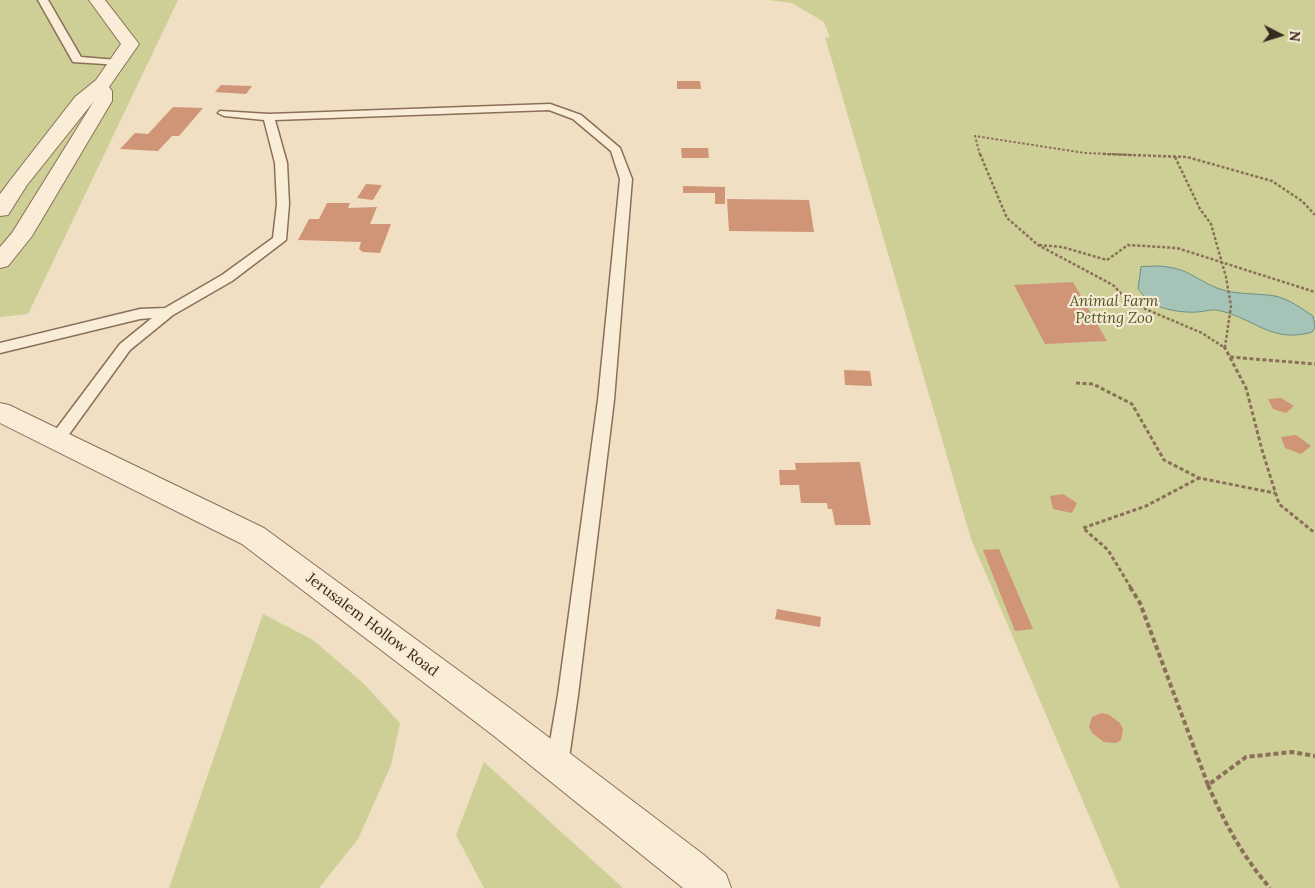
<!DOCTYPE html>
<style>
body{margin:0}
#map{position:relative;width:1315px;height:888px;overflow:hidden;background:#f0dfc3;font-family:Lora,serif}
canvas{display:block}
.north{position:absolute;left:1255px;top:10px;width:50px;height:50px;-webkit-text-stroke:4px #f7e9d3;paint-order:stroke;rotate:95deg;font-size:14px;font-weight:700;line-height:20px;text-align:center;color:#3a291e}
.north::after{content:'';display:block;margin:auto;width:18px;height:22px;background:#3a291e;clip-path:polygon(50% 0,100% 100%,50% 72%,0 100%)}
</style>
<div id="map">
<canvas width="1315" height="888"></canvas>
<div class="north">N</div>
</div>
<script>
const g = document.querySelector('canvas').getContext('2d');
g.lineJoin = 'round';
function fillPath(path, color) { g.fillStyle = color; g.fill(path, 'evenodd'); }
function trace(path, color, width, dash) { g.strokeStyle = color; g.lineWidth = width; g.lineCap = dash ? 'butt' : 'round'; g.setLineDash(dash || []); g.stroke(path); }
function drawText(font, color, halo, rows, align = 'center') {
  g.font = font + ' Lora,serif'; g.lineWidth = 4.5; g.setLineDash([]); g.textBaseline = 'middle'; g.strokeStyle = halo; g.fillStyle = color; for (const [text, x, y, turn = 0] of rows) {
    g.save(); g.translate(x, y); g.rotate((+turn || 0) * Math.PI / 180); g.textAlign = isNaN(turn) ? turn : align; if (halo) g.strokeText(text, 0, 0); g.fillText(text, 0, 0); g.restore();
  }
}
const green = new Path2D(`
 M0,0H178L28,314L0,317Z
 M768,0H1315V888H1120L971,539L825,37L830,38L824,22L792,3Z
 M263,614L313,640L362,682L400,723L391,765L358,839L319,888H169Z
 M484,762L623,888H484L456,835Z`);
const water = new Path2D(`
 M1159,266C1188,268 1193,278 1217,288C1234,295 1257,293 1275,296C1289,299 1301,308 1313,316L1315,327L1312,332C1271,344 1255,318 1217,310C1210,309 1204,312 1197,312C1184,313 1163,310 1152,303C1147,301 1142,293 1138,289L1141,267Z`);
const building = new Path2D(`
 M677,81H700L701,89H677Z
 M221,85L252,86L246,94L215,92Z
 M173,107L203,108L179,136H172L158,151L120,149L135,133L148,134Z
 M681,148H708L709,158H682Z
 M366,184L382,185L373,200L357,198Z
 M683,186L725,187V204H715V193H683Z
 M727,199L809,200L814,232L729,231Z
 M327,203H350L348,208L377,207L370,224H391L380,253L363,252L359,249L361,242L298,240L309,219H319Z
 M1073,282L1107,341L1045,344L1014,285Z
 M844,370L870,371L872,386L845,385Z
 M1281,398L1294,406L1286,413L1273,409L1268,399Z
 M1296,435L1311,446L1301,454L1285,448L1281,437Z
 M860,462L871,525H835L832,509H828L827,503H801L799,485H780L779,470H796L795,463Z
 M1063,494L1077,503L1072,513L1053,509L1050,496Z
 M999,549L1033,629L1015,631L983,550Z
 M777,609L821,617L820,627L775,619Z
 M1102,713L1109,715L1120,723L1123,730L1121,740L1116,743L1104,742L1092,733L1089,727L1092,717Z`);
const pathFar3 = new Path2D(`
 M980,155L975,136L1085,153L1135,155`);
const pathFar2 = new Path2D(`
 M980,154L1007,218L1038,245L1113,285L1129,302L1202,333L1225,348
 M1103,154L1187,157L1272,181L1302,201L1315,215
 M1175,157L1200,209L1211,224L1226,277L1231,306L1225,347
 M1039,245L1062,247L1107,260L1128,245L1177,248L1315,292`);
const pathFar1 = new Path2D(`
 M1224,346L1246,388L1262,450L1279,504L1315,533
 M1230,357L1315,364
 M1076,383L1093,384L1132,404L1164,460L1199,478L1275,493
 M1131,588L1108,550L1083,528L1146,506L1199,478`);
const path = new Path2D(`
 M1130,587L1140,603L1208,785L1246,757L1292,752L1315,756
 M1208,785C1224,822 1243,857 1270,888`);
const lane = new Path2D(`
 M38,0H48L81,57L117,60L122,63L121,65L73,62Z
 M550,104L581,115L620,148L632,179L614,400L578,695L568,765L564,772L557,775L550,772L546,765L558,695L598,400L620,179L611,151L573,119L549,110L275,120L287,163L289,204L286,240L232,281L173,315L130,350L62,444L56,446L50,444L48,440L120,344L152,318L140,319L0,353V343L140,309L165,308L222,275L273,238L277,204L275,163L264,120L224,116L218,113L220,111L269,114Z`);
const street = new Path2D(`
 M89,0H105L139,44L109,87L112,91V101L32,236L8,266L0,268V247L12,233L94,101L27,185L8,215L0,216V194L12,178L75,97L96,80L121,44Z
 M0,403L9,405L264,528L518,714L704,855L726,874L731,888H683L494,736L242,544L0,423Z`);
const parkNames = [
 ["Animal Farm",1114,302],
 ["Petting Zoo",1114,319]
];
const streetNames = [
 ["Jerusalem Hollow Road",372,625,37]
];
fillPath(green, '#cdcf96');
fillPath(water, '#a5c3b7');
trace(water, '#6b9185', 1);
fillPath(building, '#d09477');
trace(lane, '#8b6f59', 3);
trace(street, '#8b6f59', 2);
trace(pathFar3, '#8b6f59', 2, [2.5, 2]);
trace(pathFar2, '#8b6f59', 2.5, [3, 2]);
trace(pathFar1, '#8b6f59', 3, [4, 2.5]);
trace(path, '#8b6f59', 4, [5, 3]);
fillPath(lane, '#faedd7');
fillPath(street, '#faedd7');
drawText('italic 15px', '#4f5823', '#f7e9d3', parkNames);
drawText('15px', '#3a291e', '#f7e9d3', streetNames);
</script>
